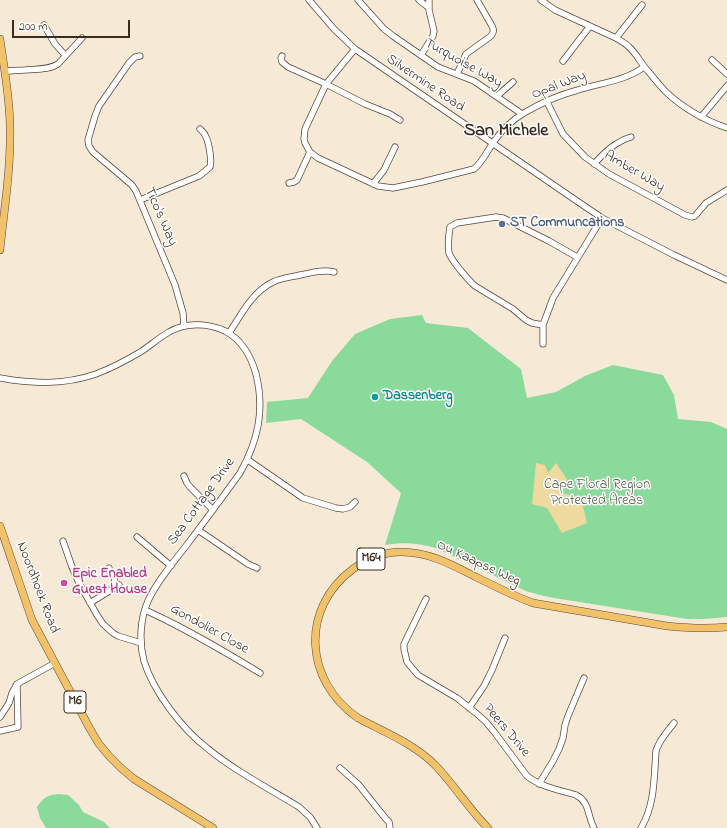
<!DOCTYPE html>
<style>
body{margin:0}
#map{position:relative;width:727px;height:828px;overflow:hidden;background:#f6ead7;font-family:"Indie Flower",sans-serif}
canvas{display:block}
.scale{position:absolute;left:12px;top:20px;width:118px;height:18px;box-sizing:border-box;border:2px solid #3b2a1e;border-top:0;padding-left:5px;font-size:12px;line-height:14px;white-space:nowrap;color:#3b2a1e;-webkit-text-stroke:3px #fff;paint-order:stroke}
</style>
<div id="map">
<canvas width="727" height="828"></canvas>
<div class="scale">200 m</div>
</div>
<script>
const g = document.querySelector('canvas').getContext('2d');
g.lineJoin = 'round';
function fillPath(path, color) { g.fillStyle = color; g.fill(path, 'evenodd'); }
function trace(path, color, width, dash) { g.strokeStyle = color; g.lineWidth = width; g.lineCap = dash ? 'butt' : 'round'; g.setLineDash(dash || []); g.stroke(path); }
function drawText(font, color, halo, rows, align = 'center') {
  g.font = font + ' "Indie Flower",sans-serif'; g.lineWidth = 3; g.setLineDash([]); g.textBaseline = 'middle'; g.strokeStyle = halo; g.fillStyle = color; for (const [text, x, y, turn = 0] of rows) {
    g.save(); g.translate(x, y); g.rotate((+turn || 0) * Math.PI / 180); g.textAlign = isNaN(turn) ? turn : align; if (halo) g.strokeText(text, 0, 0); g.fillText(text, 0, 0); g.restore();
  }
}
const green = new Path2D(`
 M422,315L426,323L468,328L521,369L527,398L556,392L585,376L613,365L663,375L674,395L678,419L711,422L727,429V617L704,619H687L554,598L540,595L526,591L436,548C418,543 404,542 385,545L401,493L367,462L301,419L266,423L267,402L308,398L332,361L355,334L390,319Z
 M59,794L68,795L79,805L83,812L104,822L110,828H46L40,818L37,807C44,797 47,795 59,794Z`);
const sand = new Path2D(`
 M536,463L545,465L548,473L556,463L567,479L562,493L581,498L587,523L562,533L547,508L532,504Z`);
const minor = new Path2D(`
 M309,0L334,29L355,49L574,199L602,218L674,255L727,280
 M358,0L384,29L393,36L438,67L474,81L522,114
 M419,0L428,7
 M541,0L555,10L616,38C621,41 625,43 629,47C637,54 641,64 648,71C654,78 660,86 666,92C684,109 704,120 727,128
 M44,25L55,44L65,55
 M616,38L642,5
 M355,49L326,84L305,129L304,139L305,143L310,152L318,158L378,186L393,188L422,182L474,169C483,162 488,149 495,140C502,130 514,119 524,113C541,103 559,95 578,90C600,83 625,81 644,67
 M421,55L433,36L434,31L429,10V0
 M140,56L135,57L129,63L99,106L95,116L88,140L89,146L93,152L132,185L136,191L175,285L183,313L184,326
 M282,56L281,58L282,62L288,67L326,84L365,104L390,114L400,120
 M712,60L727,74
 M563,61L590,26
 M5,71C12,71 18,70 25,70C36,69 49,70 58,64L82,38
 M457,74L466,54L491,36C494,32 494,30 492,26L477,0
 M497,96L513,82
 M547,102L563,134L585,157L609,174L685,215L692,217L695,216L706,203L727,190
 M701,117L727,86
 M594,164C605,152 615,142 631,137
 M289,183L294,182L297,180L310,152
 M373,184L384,170L395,147
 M140,200L199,176L210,167C212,161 209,143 206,137C205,133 202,131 200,129
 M543,325L532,323L526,320L513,309L475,286C469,281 451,260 449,253C448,246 449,233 450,227L457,223L496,217L503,218L549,241L577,257
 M229,333C241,315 252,292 273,282C281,278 292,277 300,275C311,273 323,269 334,272
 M543,344V325L553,298L602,218
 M0,378C33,384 64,385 96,374C112,368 127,360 142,351C151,345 160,337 169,332C186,322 208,323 225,331C242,340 251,356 256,374C265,410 258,441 240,473C222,498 204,522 186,546C173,563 157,581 148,601C140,619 139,642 144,661C153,691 182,729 207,748C235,771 268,788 299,807L310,817L317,828
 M248,460L303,498L336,508L343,509L350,507L355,502
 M184,476L187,483L190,487L213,510
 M198,530L248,564L257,568
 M137,537L171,566
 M63,541L72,567L79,583L97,615L103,624L113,633L118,636L141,643
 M109,568V571C115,576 115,580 115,588
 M426,599L404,644V649L407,662L418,675L457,698L476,713L486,722L495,733L527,776C541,787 559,790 576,795C590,802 587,815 594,828
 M90,603L119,585
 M145,610C185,628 222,650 260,673
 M469,708L484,686L492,670L505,638
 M0,717L9,703L12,693L17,684L55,663
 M0,731L18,727L17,684
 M340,768L358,784L386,819L389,822L390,828
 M539,784L553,761L559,749L563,738L565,725L568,716L584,678
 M641,828C655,805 654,777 656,751C659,740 667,732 674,723`);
const major = new Path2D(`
 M0,39C4,68 10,98 10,128C11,169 4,210 0,250
 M0,526L32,620L90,729L99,744L110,757L121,768L134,779L213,828
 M488,828C469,809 455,786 436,766C415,744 384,732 358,718C304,681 300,608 353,569C367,559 384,552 401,552C430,552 452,565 478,578C496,587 514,596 533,603L667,626C687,628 707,629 727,627`);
const markers = [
 [502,224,4,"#5c6f8a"],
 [375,397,4,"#0f9aa8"],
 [64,583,4,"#d1479c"]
];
const shields = [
 [371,559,28],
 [75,702,22]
];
const shieldNames = [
 ["M64",371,559],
 ["M6",75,702]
];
const streetNames = [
 ["Turquoise Way",463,64,29],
 ["Silvermine Road",425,84,34],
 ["Opal Way",559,86,-21],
 ["Amber Way",634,172,30],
 ["Tico's Way",160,217,66],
 ["Sea Cottage Drive",202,502,-54],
 ["Ou Kaapse Weg",478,564,25],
 ["Noordhoek Road",37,588,69],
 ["Gondolier Close",209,630,29],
 ["Peers Drive",506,731,50]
];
const serviceNames = [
 ["ST Communcations",510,224]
];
const cultureNames = [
 ["Dassenberg",383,397]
];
const parkNames = [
 ["Cape Floral Region",597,486],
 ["Protected Areas",597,502]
];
const hotelNames = [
 ["Epic Enabled",72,575],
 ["Guest House",72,591]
];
const districtNames = [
 ["San Michele",506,132]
];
fillPath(green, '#89da9b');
fillPath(sand, '#eeda9e');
trace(minor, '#57473a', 7);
trace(major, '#57473a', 8);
trace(minor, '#fff', 5.5);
trace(major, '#f2c26a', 7);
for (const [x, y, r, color] of markers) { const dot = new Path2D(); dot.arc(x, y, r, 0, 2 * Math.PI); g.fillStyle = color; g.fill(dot); trace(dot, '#fff', 1.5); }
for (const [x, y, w] of shields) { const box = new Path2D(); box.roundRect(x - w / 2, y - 11, w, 22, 3); g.fillStyle = '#fff'; g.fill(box); trace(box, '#3b2a1e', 1); }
drawText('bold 13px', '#3b2a1e', null, shieldNames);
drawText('14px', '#3b2a1e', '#fff', streetNames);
drawText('bold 14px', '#4e5e75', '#fff', serviceNames, 'left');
drawText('bold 14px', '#0d838f', '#fff', cultureNames, 'left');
drawText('14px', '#525f44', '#fff', parkNames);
drawText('bold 14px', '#b23c85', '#fff', hotelNames, 'left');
drawText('bold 18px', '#3b2a1e', '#fff', districtNames);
</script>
